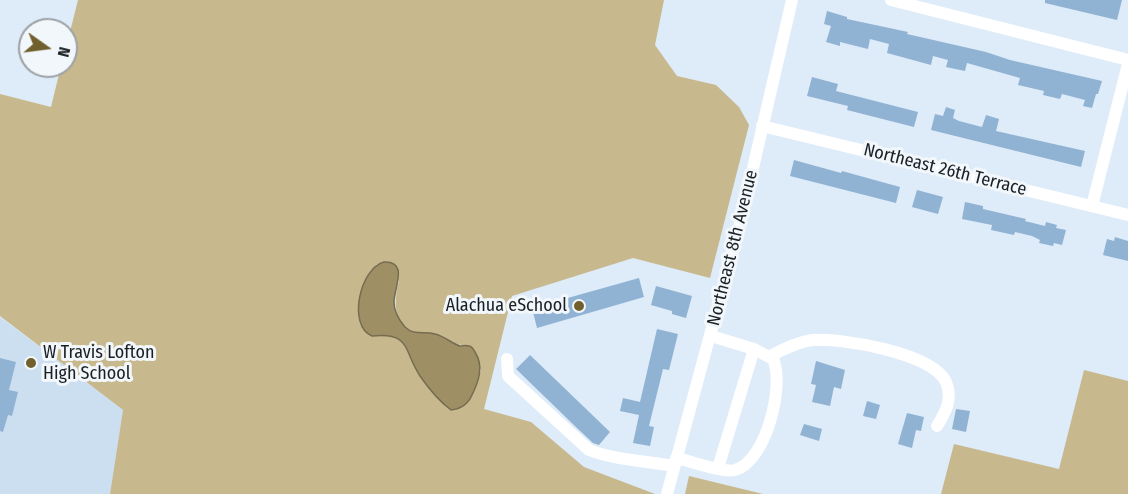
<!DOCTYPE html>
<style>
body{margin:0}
#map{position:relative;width:1128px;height:494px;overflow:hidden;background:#deebf8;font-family:"Fira Sans Condensed",sans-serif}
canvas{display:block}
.north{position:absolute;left:18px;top:18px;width:60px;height:60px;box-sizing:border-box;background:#f2f7fc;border:2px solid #9ca1a5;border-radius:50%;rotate:104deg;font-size:16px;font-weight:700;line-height:24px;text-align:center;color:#1a1f23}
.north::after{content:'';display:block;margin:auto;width:21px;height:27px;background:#71602e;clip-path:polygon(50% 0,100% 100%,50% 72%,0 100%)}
</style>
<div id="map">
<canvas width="1128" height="494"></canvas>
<div class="north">N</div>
</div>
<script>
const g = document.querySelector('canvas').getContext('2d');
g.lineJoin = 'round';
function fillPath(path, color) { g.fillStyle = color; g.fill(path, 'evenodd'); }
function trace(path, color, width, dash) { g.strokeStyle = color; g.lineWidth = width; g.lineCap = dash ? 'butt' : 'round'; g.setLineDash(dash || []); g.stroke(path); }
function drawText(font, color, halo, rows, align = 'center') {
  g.font = font + ' "Fira Sans Condensed",sans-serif'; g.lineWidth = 6; g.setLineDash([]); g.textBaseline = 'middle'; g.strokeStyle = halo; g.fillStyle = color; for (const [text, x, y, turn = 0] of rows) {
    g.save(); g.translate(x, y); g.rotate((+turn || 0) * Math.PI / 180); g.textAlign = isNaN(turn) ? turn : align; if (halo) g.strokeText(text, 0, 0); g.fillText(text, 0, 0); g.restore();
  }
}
const built = new Path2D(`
 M0,317L123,410L110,494H0Z`);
const green = new Path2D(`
 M78,0H664L655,45L677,76L716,85L739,107L749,125L710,278L633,258L512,296L484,409L531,422L584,467L655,494H110L123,410L0,316V94L51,107L61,66H66V48ZM377,264L399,281C394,298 392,327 415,332C423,334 431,332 438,335C449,338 457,347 468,345L481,370C477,387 470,408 451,410C439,400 429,389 420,375C404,352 408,331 372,336C369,334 366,333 364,330C351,315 362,275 377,264Z
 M1084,370L1128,381V494H941L954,444L1059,469Z
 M689,476L763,494H685Z`);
const water = new Path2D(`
 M384,262C409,261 394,288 394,302C394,310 399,320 405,327C414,336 424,331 435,334C444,336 451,343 460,346C463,346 466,345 469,346C472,346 473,349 475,352C484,366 479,381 472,395C468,404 461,409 451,410C439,401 429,389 420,376C403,350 411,332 372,336C347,326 360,268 384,262Z`);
const building = new Path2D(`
 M1045,0H1122L1117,20L1045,3Z
 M827,11L847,17V19L908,32L907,34L986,52L1010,60L1102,81L1098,94H1096L1092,108L1083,106L1085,100L1062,94L1060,99L1043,95L1044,91L1018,85L1020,78L967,63L965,71L946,67L948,60L933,56L931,65L887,53L889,44L870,39L868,49L840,42V46L826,42L831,26L824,24Z
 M812,77L838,84L836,91L918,112L914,127L847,110L848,106L807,96Z
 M946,107L955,110L953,118L959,121L982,127L986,115L999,119L996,131L1085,151L1081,167L931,130L935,114L943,116Z
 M794,160L841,173L842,171L900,187L896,203L790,176Z
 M917,190L943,197L938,214L912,207Z
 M965,202L983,206V209L1026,219L1025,221L1045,226L1046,222L1057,225L1056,228L1066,230L1062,245L1054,243L1053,246L1039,243L1040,240L1032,236L1015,232L1014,235L991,230L992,225L962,219Z
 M1115,237L1128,241V261L1103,255L1107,239L1114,241Z
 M639,278L644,297L537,328L532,308Z
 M656,286L692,296L686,318L672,314V311L651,305Z
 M657,329L678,334L669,370L663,369L649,426L654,427L650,446L633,443L639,415L620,411L623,398L640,402Z
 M530,355L610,432L599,445L593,443L578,429L516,369Z
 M0,358L16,362L9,390L18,392L12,416L8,415L3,432L0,431Z
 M816,361L845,370L841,389L834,387L830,406L812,402L816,385L811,384Z
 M867,401L880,405L876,419L863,416Z
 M956,409L970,411L966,432L952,429Z
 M907,413L924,417L921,431L916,430L912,448L898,444Z
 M804,424L822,429L819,441L800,435Z`);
const minor = new Path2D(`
 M891,0L1128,60
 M762,126L1128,215
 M1092,206L1128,64
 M769,357C783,349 797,342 813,340C842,338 933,353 946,382C953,398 946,412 937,426
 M507,359L508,376L589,450C615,460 647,461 674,466
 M676,458C691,461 722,473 735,470C766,462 785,385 773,359L754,349L711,336
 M718,468L754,349
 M667,494L740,224L792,0`);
const markers = [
 [579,306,6,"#71602e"],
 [31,363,6,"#71602e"]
];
const streetNames = [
 ["Northeast 26th Terrace",945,170,14],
 ["Northeast 8th Avenue",733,248,-76]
];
const poiNames = [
 ["Alachua eSchool",567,306],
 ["W Travis Lofton",43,353,"left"],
 ["High School",43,374,"left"]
];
fillPath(built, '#ccdff0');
fillPath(green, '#c7b88e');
fillPath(water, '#9e8f64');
trace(water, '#766d50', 1.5);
fillPath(building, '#90b3d4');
trace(minor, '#fff', 12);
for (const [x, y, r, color] of markers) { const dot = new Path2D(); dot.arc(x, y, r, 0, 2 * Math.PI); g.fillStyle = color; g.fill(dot); trace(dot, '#f2f7fc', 2); }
drawText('18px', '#1a1f23', '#f2f7fc', streetNames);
drawText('18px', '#1a1f23', '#f2f7fc', poiNames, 'right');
</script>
